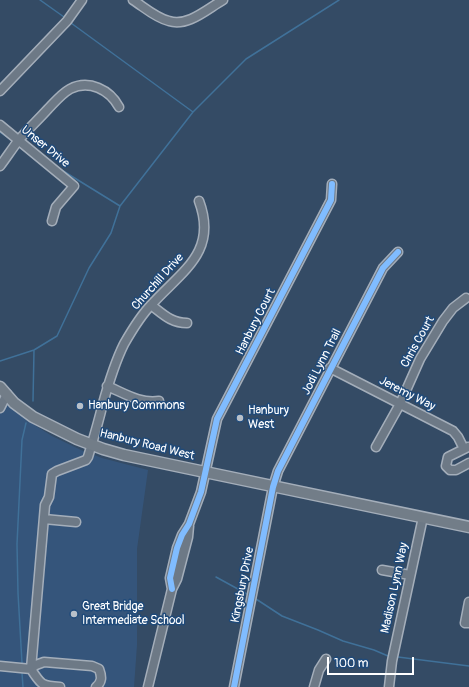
<!DOCTYPE html>
<style>
body{margin:0}
#map{position:relative;width:469px;height:687px;overflow:hidden;background:#344b65;font-family:Pangolin,sans-serif}
canvas{display:block}
.scale{position:absolute;left:327px;top:657px;width:87px;height:18px;box-sizing:border-box;border:2px solid #fff;border-top:0;padding-left:5px;font-size:12px;line-height:14px;white-space:nowrap;color:#fff;-webkit-text-stroke:3px #1f4a7a;paint-order:stroke}
</style>
<div id="map">
<canvas width="469" height="687"></canvas>
<div class="scale">100 m</div>
</div>
<script>
const g = document.querySelector('canvas').getContext('2d');
g.lineJoin = 'round';
function fillPath(path, color) { g.fillStyle = color; g.fill(path, 'evenodd'); }
function trace(path, color, width, dash) { g.strokeStyle = color; g.lineWidth = width; g.lineCap = dash ? 'butt' : 'round'; g.setLineDash(dash || []); g.stroke(path); }
function drawText(font, color, halo, rows, align = 'center') {
  g.font = font + ' Pangolin,sans-serif'; g.lineWidth = 3; g.setLineDash([]); g.textBaseline = 'middle'; g.strokeStyle = halo; g.fillStyle = color; for (const [text, x, y, turn = 0] of rows) {
    g.save(); g.translate(x, y); g.rotate((+turn || 0) * Math.PI / 180); g.textAlign = isNaN(turn) ? turn : align; if (halo) g.strokeText(text, 0, 0); g.fillText(text, 0, 0); g.restore();
  }
}
const built = new Path2D(`
 M0,397L7,404L36,426L52,436L81,450L102,458L148,470L137,549V645L134,687H0Z`);
const stream = new Path2D(`
 M40,0L64,17
 M71,23L193,112
 M0,132L10,139
 M60,169L120,206
 M0,361L34,350L57,336L89,268L111,233L120,206L193,112L246,59L339,0
 M33,401L34,350
 M216,577L247,594
 M256,599L282,616L318,630L343,641L374,650L388,656
 M398,657L469,666
 M22,663L18,593L17,544L22,440L26,423
 M22,673L23,687`);
const minor = new Path2D(`
 M133,0C144,7 156,18 169,21C188,27 207,9 223,0
 M0,91L67,21L82,0
 M0,125L74,186L56,207L52,221
 M0,166C6,158 12,149 18,141C27,130 38,120 47,110C54,103 61,94 70,89C89,79 110,90 119,107
 M151,305C163,314 171,323 187,323
 M330,368L453,431L458,437L464,449
 M107,386C124,393 140,404 159,401
 M0,408L7,394
 M376,447L400,404L420,359L443,321L453,308L466,298
 M468,447L448,457L446,466L450,470H456L469,463
 M44,519L76,522
 M382,570L410,575
 M172,589L170,578L177,548L182,535L189,524L201,492L217,419L331,200L332,184
 M469,602L465,623H469
 M0,666L31,669L45,505L49,497L52,474L57,471L86,460L88,457C93,440 98,424 102,407C108,385 114,364 124,344C132,330 141,315 152,304C182,271 218,252 199,201
 M60,687C42,686 41,685 31,669L36,665L44,662L92,666L99,669C102,677 102,682 96,687
 M148,687L172,589L177,579L188,537L189,526
 M234,687L273,487L278,471L383,268L398,252
 M314,687L319,670L326,659
 M389,687L392,661L423,517`);
const major = new Path2D(`
 M0,387L14,403L33,417L77,439L103,449L124,455L205,472L469,527`);
const cycleway = new Path2D(`
 M172,589L170,578L177,548L182,535L189,524L201,492L217,419L331,200L332,184
 M234,687L273,487L278,471L383,268L398,252`);
const markers = [
 [80,406,4,"#b8c0c9"],
 [240,418,4,"#b8c0c9"],
 [74,614,4,"#b8c0c9"]
];
const streetNames = [
 ["Unser Drive",45,147,39],
 ["Churchill Drive",158,282,-48],
 ["Hanbury Court",256,322,-63],
 ["Chris Court",418,342,-61],
 ["Jodi Lynn Trail",322,362,-63],
 ["Jeremy Way",407,394,27],
 ["Hanbury Road West",147,445,14],
 ["Kingsbury Drive",243,585,-79],
 ["Madison Lynn Way",395,588,-78]
];
const poiNames = [
 ["Hanbury Commons",88,406],
 ["Hanbury",248,411],
 ["West",248,425],
 ["Great Bridge",82,607],
 ["Intermediate School",82,621]
];
fillPath(built, '#35557b');
trace(stream, '#407199', 1.5);
trace(minor, '#a4aeba', 11);
trace(major, '#a4aeba', 13);
trace(minor, '#6d7986', 8);
trace(major, '#727d88', 10);
trace(cycleway, '#80bcff', 6);
for (const [x, y, r, color] of markers) { const dot = new Path2D(); dot.arc(x, y, r, 0, 2 * Math.PI); g.fillStyle = color; g.fill(dot); trace(dot, '#1f4a7a', 1.5); }
drawText('12px', '#fff', '#1f4a7a', streetNames);
drawText('12px', '#fff', '#1f4a7a', poiNames, 'left');
</script>
